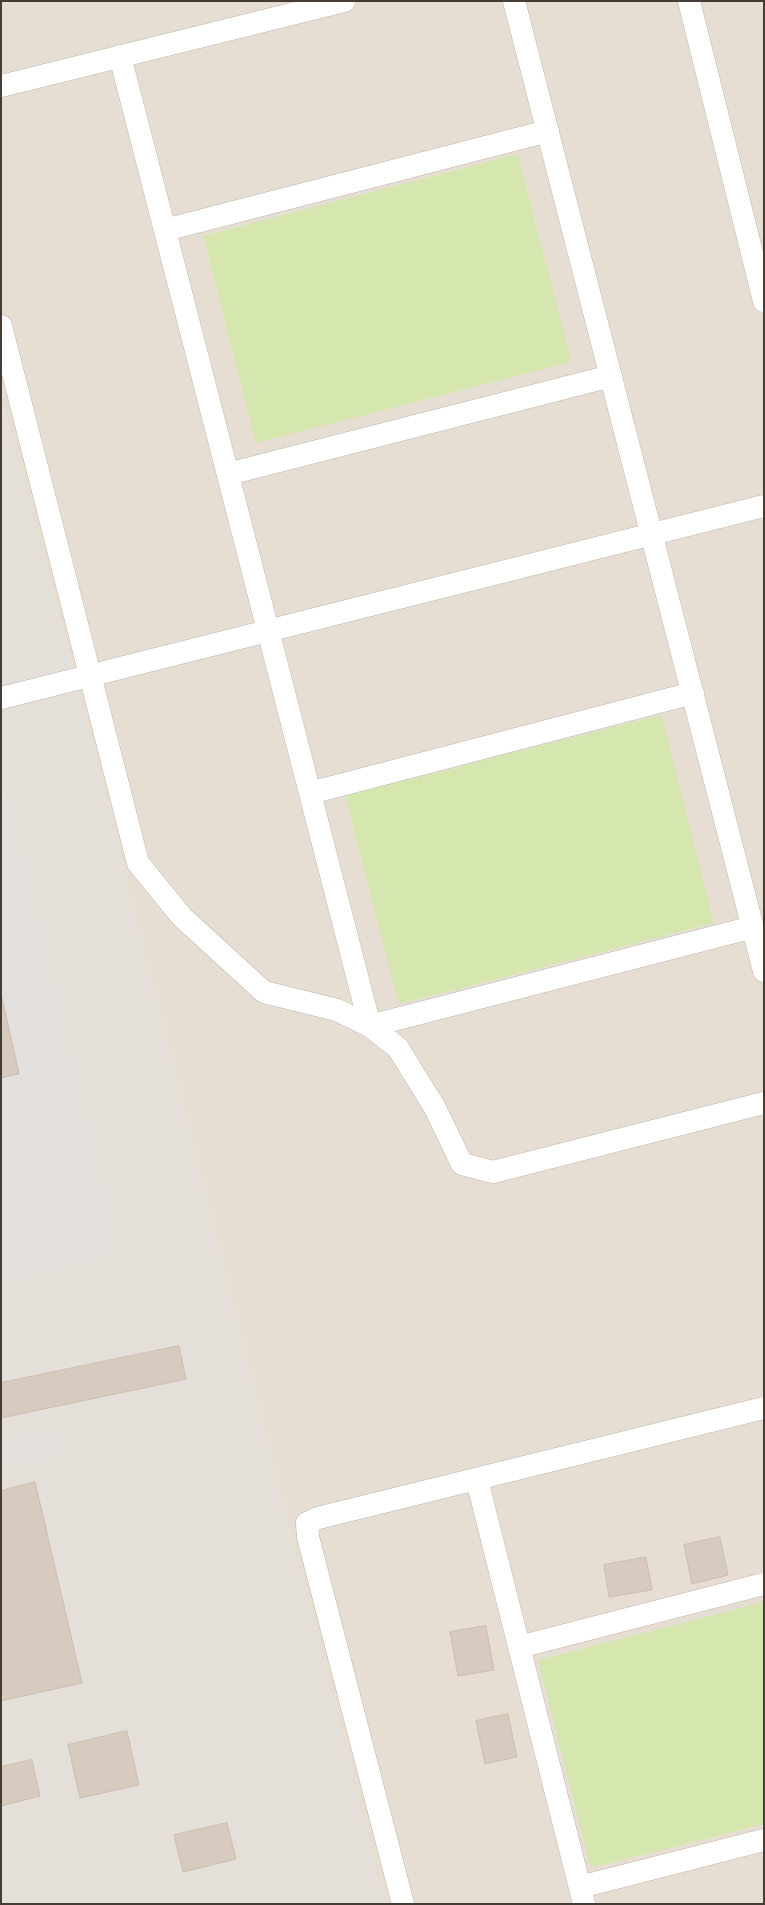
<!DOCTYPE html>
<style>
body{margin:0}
#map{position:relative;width:765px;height:1905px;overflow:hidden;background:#f3ede5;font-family:"Nunito Sans",sans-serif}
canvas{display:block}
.frame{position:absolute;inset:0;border:2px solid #453d35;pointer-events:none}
</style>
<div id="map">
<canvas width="765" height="1905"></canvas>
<div class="frame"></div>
</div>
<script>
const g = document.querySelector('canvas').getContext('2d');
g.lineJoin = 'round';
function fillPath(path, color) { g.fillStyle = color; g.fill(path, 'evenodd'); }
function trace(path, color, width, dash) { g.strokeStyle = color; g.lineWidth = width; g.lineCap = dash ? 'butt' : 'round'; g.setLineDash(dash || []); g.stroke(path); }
const residential = new Path2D(`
 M1,1H764V1904H383L75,680L1,399Z`);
const industrial = new Path2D(`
 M1,399L75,680L383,1904H1Z`);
const green = new Path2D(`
 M518,154L571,362L256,443L203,236Z
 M661,715L714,923L399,1004L345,796Z
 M764,1602V1824L591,1868L538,1660Z`);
const parking = new Path2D(`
 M1,780L114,1253L1,1280Z
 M56,1430L61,1453L1,1467V1443Z`);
const building = new Path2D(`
 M1,993L19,1074L1,1078Z
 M179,1346L186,1379L1,1418V1383Z
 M35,1482L82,1683L1,1701V1491Z
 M720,1537L728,1575L692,1584L684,1545Z
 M646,1557L652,1590L609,1597L604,1565Z
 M486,1626L494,1670L458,1676L450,1632Z
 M508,1714L517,1757L485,1764L476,1721Z
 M127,1731L139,1785L80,1798L68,1745Z
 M32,1760L40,1796L1,1806V1767Z
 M227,1823L236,1859L183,1872L174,1835Z`);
const minor = new Path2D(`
 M514,1L764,971
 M689,1L764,301
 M120,56L370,1026L753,927
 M1,86L344,1
 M165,230L548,131
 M1,326L138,863L182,917L264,992L337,1010L370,1026L398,1048L435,1108L462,1164L493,1172L764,1103
 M228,474L611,376
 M1,698L764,506
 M310,793L693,693
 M477,1480L584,1904
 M519,1647L764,1584
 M580,1887L764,1840
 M403,1904L308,1537L307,1523L318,1518L764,1408`);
fillPath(residential, '#e7ded3');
fillPath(industrial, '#e5dfda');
fillPath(green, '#d5e7ae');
fillPath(parking, '#e4e0de');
fillPath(building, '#d7cabe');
trace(building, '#cfbeae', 1);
trace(minor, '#c1b6ab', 23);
trace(minor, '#fff', 22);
</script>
